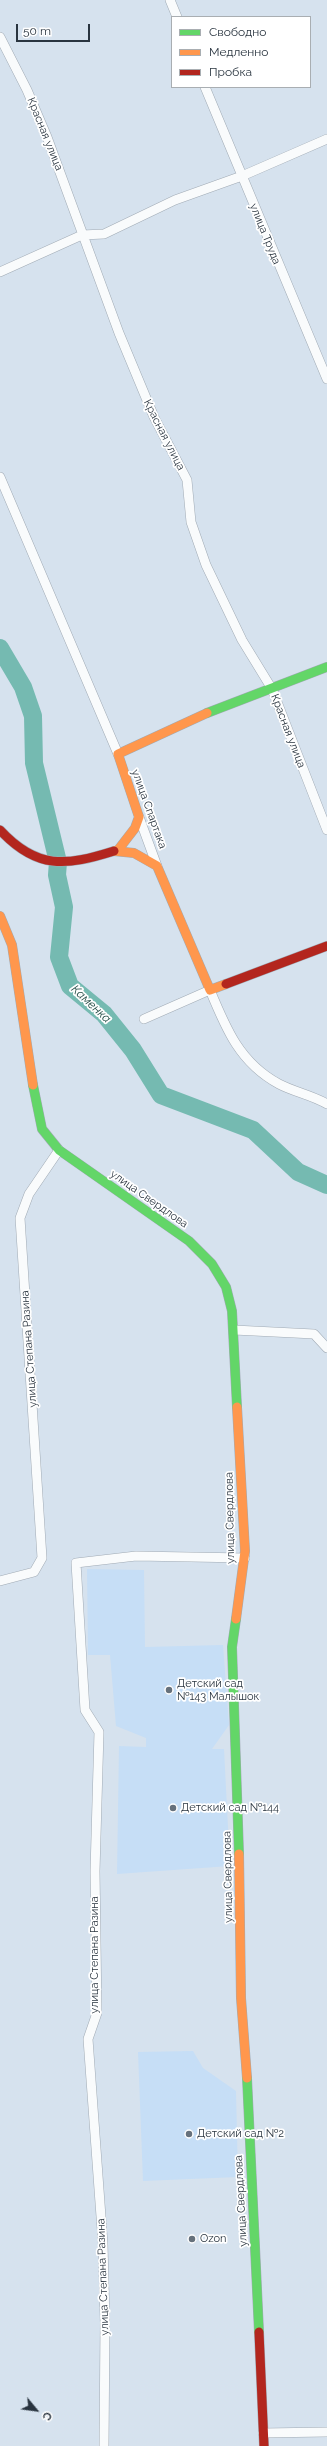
<!DOCTYPE html>
<meta charset="utf-8">
<style>
body{margin:0}
#map{position:relative;width:327px;height:2446px;overflow:hidden;background:#d6e2ee;font-family:Raleway,sans-serif}
canvas{display:block}
.legend{position:absolute;left:171px;top:16px;width:140px;height:72px;box-sizing:border-box;background:#fff;border:1px solid #a9aeb2;margin:0;padding:5px 7px;list-style:none;font-size:12px;color:#29343f}
.legend li{display:flex;align-items:center;gap:8px;height:20px}
.legend b{width:20px;border:1px solid #a9aeb2}
.north{position:absolute;left:16px;top:2390px;width:40px;height:40px;-webkit-text-stroke:3px #fff;paint-order:stroke;rotate:119deg;font-size:11px;font-weight:700;line-height:16px;text-align:center;color:#29343f}
.north::after{content:'';display:block;margin:auto;width:14px;height:18px;background:#29343f;clip-path:polygon(50% 0,100% 100%,50% 72%,0 100%)}
.scale{position:absolute;left:16px;top:24px;width:74px;height:18px;box-sizing:border-box;border:2px solid #29343f;border-top:0;padding-left:5px;font-size:12px;line-height:14px;white-space:nowrap;color:#29343f;-webkit-text-stroke:3px #fff;paint-order:stroke}
</style>
<div id="map">
<canvas width="327" height="2446"></canvas>
<ul class="legend">
<li><b style="height:5px;background:#63d668"></b>Свободно</li>
<li><b style="height:5px;background:#ff974d"></b>Медленно</li>
<li><b style="height:5px;background:#b3261e"></b>Пробка</li>
</ul>
<div class="north">С</div>
<div class="scale">50 m</div>
</div>
<script>
const g = document.querySelector('canvas').getContext('2d');
g.lineJoin = 'round';
function fillPath(path, color) { g.fillStyle = color; g.fill(path, 'evenodd'); }
function trace(path, color, width, dash) { g.strokeStyle = color; g.lineWidth = width; g.lineCap = dash ? 'butt' : 'round'; g.setLineDash(dash || []); g.stroke(path); }
function drawText(font, color, halo, rows, align = 'center') {
  g.font = font + ' Raleway,sans-serif'; g.lineWidth = 3.5; g.setLineDash([]); g.textBaseline = 'middle'; g.strokeStyle = halo; g.fillStyle = color; for (const [text, x, y, turn = 0] of rows) {
    g.save(); g.translate(x, y); g.rotate((+turn || 0) * Math.PI / 180); g.textAlign = isNaN(turn) ? turn : align; if (halo) g.strokeText(text, 0, 0); g.fillText(text, 0, 0); g.restore();
  }
}
const built = new Path2D(`
 M87,1569L144,1570L145,1647L223,1645L229,1725L212,1749H224L230,1866L117,1874L119,1746L146,1747V1738L116,1726L110,1655H88Z
 M193,2051L203,2068L236,2091L238,2177L143,2181L138,2052Z`);
const river = new Path2D(`
 M0,648L23,687L33,716L34,763L58,862L57,875L64,907L59,957L70,986L104,1014L133,1050L161,1095L253,1130L298,1172L327,1185`);
const street = new Path2D(`
 M170,0L177,17
 M0,37L27,90L47,137L119,333L154,417L187,480L191,522L206,565L242,640L272,689L327,830
 M205,87L327,379
 M0,272L82,235L104,234L175,200L242,176L327,139
 M0,477L118,754
 M139,817L157,866
 M144,1019L210,990C226,1029 240,1063 279,1084C294,1092 312,1095 327,1104
 M234,1330L314,1334L327,1348
 M0,1581L34,1572L42,1558L20,1218L29,1194L59,1150
 M263,2433L327,2432
 M104,2446L105,2323L103,2244L88,2039L97,2013L95,1871L99,1732L85,1710L76,1563L136,1556L245,1558`);
const fast = new Path2D(`
 M207,713L327,667
 M33,1085L42,1129L59,1150L189,1241L212,1264L226,1287L232,1311L237,1407
 M236,1619L232,1647L239,1854
 M247,2078L259,2332`);
const slow = new Path2D(`
 M118,850L135,828L139,817L118,754L207,713
 M114,851L134,853L157,866L210,990L226,984
 M0,916L12,945L33,1085
 M236,1619L245,1551L237,1407
 M239,1854L241,1998L247,2078`);
const jam = new Path2D(`
 M0,830C37,870 66,866 114,851
 M226,984L327,946
 M259,2332L264,2446`);
const markers = [
 [169,1690,4,"#66717c"],
 [173,1808,4,"#66717c"],
 [189,2134,4,"#66717c"],
 [192,2239,4,"#66717c"]
];
const streetNames = [
 ["Красная улица",45,134,68],
 ["улица Труда",265,234,68],
 ["Красная улица",164,435,63],
 ["Красная улица",288,731,69],
 ["улица Спартака",149,809,70],
 ["улица Свердлова",149,1199,35],
 ["улица Степана Разина",29,1349,-94],
 ["улица Свердлова",230,1518,-91],
 ["улица Свердлова",228,1877,-91],
 ["улица Степана Разина",95,1955,-90],
 ["улица Свердлова",241,2201,-93],
 ["улица Степана Разина",103,2277,-92]
];
const poiNames = [
 ["Детский сад",177,1684],
 ["№143 Малышок",177,1697],
 ["Детский сад №144",181,1808],
 ["Детский сад №2",197,2134],
 ["Ozon",200,2239]
];
const waterNames = [
 ["Каменка",91,1004,43]
];
fillPath(built, '#c6def6');
trace(river, '#75bab1', 18);
trace(street, '#a0aab4', 10);
trace(fast, '#a0aab4', 10);
trace(slow, '#a0aab4', 10);
trace(jam, '#a0aab4', 10);
trace(street, '#f9fbfc', 9);
trace(fast, '#63d668', 9);
trace(slow, '#ff974d', 9);
trace(jam, '#b3261e', 9);
for (const [x, y, r, color] of markers) { const dot = new Path2D(); dot.arc(x, y, r, 0, 2 * Math.PI); g.fillStyle = color; g.fill(dot); trace(dot, '#fff', 1.5); }
drawText('11px', '#29343f', '#fff', streetNames);
drawText('11px', '#29343f', '#fff', poiNames, 'left');
drawText('italic 12px', '#1e4840', '#fff', waterNames);
</script>
